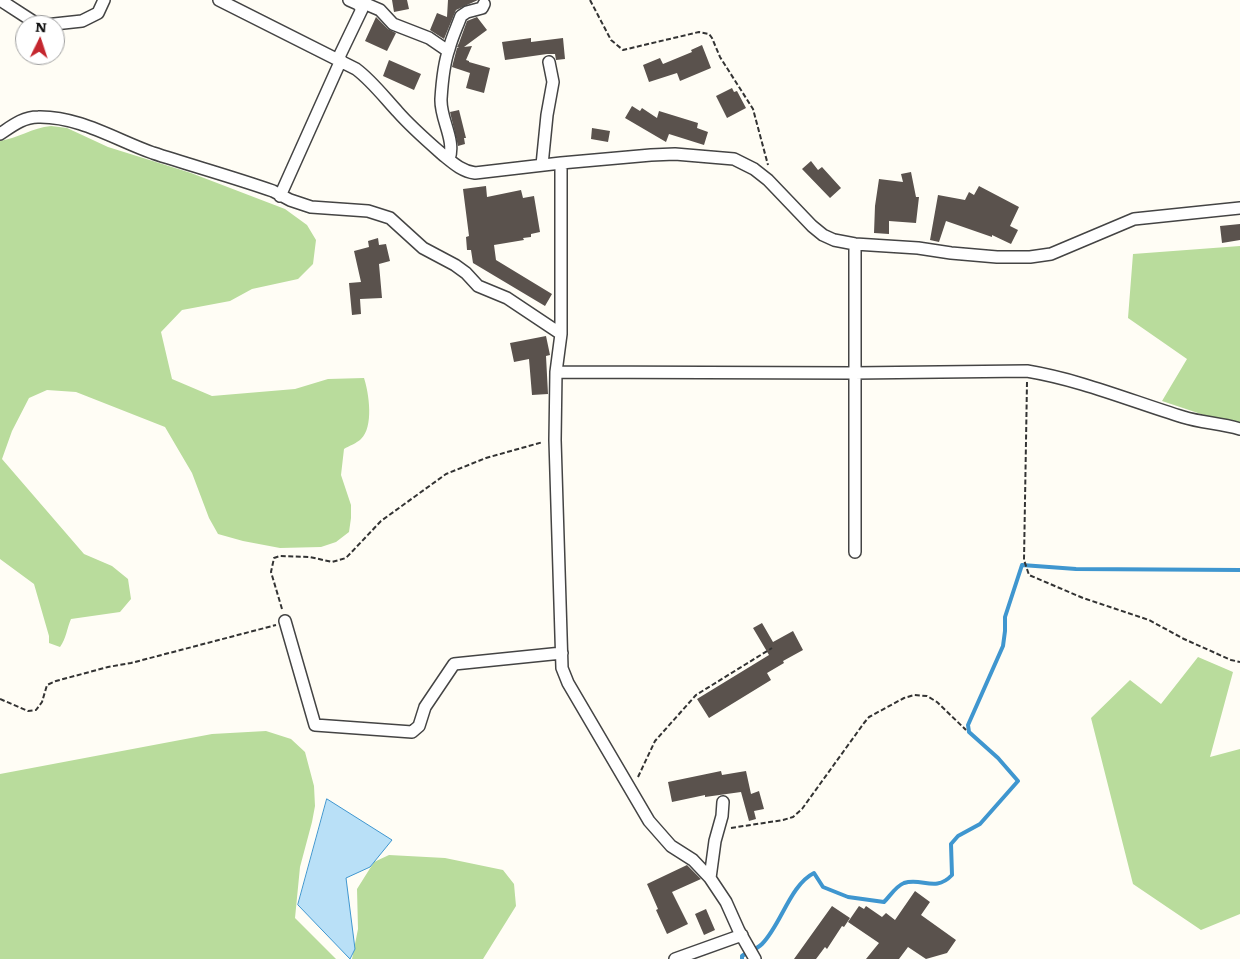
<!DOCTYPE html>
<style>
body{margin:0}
#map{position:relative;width:1240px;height:959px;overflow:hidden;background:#fffdf5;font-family:Literata,serif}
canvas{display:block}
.north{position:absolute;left:15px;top:15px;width:50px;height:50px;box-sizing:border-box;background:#fff;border:1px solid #a0a0a0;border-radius:50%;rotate:4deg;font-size:14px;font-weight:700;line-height:20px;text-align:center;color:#111}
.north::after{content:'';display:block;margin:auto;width:18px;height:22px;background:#c4262e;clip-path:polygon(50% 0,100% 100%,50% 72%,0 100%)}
</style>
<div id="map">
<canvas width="1240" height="959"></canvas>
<div class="north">N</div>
</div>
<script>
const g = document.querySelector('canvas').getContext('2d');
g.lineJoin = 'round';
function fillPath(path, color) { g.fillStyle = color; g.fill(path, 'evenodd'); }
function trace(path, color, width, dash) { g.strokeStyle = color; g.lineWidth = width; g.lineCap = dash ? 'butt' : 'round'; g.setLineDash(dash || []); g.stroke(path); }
const forest = new Path2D(`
 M51,126L67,128L108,147L191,173L285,209L307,225L316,240L313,264L298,279L252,289L230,301L182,310L161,332L172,379L212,396L295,389L328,379L364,378C369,393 374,427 361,439C357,443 349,446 344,449L341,475L351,505V518L349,532L336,542L321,547L280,548L243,541L218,534L209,518L192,473L165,427L76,392L47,390L29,398L12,431L2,459L84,554L112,566L128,579L131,599L120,612L71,619C67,628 66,639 60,647L49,643V636L34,584L0,559V141C18,138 32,128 51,126Z
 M1240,246V427L1162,401L1187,359L1128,318L1133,254Z
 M1198,657L1233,672L1210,757L1240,749V914L1201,930L1133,884L1091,718L1130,680L1161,704Z
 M266,731L291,739L305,752L314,786L315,806L312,822L300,867L295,918L336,959H0V774L212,734Z
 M389,855L445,858L503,870L514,884L516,906L483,959H352L358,929L357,889L374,862Z`);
const water = new Path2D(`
 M327,799L392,840L370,867L346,878L355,949L350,959L298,905Z`);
const stream = new Path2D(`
 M742,959V956C748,952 757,949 762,944C781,925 790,885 814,873L823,887L848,897L884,902C890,896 896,886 904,883C922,877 935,893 952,875L951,844L958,836L980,824L1018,781L998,758L969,732L968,725L1003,646L1005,631V617L1022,565L1076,569L1240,570`);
const building = new Path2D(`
 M392,0H407L409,9L394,12Z
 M448,0H478L456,10L444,39L430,30L437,13L447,17Z
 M376,17L388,29L396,33L387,51L365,41Z
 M477,17L487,30L464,47L472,46L466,60L469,61V62L490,68L484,93L466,88L470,73L452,67L457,48H459L457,47L459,43L467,21Z
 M531,38V42L563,38L565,59L556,60L555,54H547L505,60L502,42Z
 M702,45L711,68L680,81L677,73L649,82L643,65L660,58L663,64L692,52L691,50Z
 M389,60L421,74L414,90L383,76Z
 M732,88L734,92L737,91L746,108L727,118L716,96Z
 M632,106L640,111L642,108L657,118L659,111L698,123L697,128L708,132L704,145L669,134L666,142L625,118Z
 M459,110L466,138H464L465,144L458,146L450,112Z
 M592,128L610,131L608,142L591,139Z
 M811,161L818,170L822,167L841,188L830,198L802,169Z
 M911,172L916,197H919L916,223L889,221V234L874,233L875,206L879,179L903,182L901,174Z
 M486,186L487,197L521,190L523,198L534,196L540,232L531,234V237L523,238L524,240L494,245L496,260L552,294L545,306L473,263L471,250H467L466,237L469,236L463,189Z
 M979,186L1019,207L1010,226L1018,230L1011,244L992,235V237L946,221L939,242L930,240L938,195L965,200L969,192L974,195Z
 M1240,224V240L1222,243L1220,226Z
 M378,238L379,245L386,244L390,261L379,264L382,298L360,299L361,314L352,315L349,283L361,282L354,251L369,247L368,241Z
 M546,336L550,355L546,356L548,394L532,395L529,359L514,362L510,343Z
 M762,623L773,642L793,631L803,650L783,661L784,663L767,673L771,680L709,718L697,699L769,655L753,628Z
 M721,771L722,775L746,771L751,794L759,791L764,809L754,811L756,819L749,821L741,792L705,797V795L672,802L668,782Z
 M687,865L701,879L672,892L688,924L667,934L656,910L658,909L647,884Z
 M915,891L930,902L921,915L956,940L947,953L926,959L908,947L899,959H866L879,943L848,922L859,906L864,909L866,906L882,917L886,913L895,920Z
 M832,906L850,918L844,927L842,926L827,949L825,947L816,959H794Z
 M706,909L715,930L704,935L695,914Z`);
const path = new Path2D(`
 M590,0L611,40L623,50L699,32L709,34L712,38L720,57L753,109L768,165
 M1027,382L1024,560L1029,575L1083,598L1149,620L1184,639L1231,660L1240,662
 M282,609L271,572L274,558L280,556L310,557L332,562L346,558L381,521L446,474L486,458L543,442
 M0,699L28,711L36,710L42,702L47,685L56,681L108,667L131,663L276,625
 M638,777L655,741L696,695L772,648
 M731,828L783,820L793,817L802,809L864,723L869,717L904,698L914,695L927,696L937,702L966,730`);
const minor = new Path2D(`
 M0,0L34,22L45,25L82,21L98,13L104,0
 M219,0L356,69C372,81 384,97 397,111C411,127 426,140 442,154C452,162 461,171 475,173L561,163L651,155L675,154L734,159L754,169L768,180L812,226L823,235L834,240L855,244L918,248L951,253L997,257H1030L1051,254L1134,219L1240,208
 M366,4L380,10L393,24L429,38L448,51
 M338,59L362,9L358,4L349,0
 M0,134C12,126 23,117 38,117C79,116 116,140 153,153C193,166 233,177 273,191L290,200L311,207L368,211L390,218L423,248L455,265L466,273L478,286L507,298L561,334
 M449,159C456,140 440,119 441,99C442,83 444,63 449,49C452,37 457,27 461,16L467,12L482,8L484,4
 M561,163V334L556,372L555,440L562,668L568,683L649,821L671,846L693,860L710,878L726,902L739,931L755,959
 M542,165L547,115L553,82L549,62
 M280,196L341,60
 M855,244V552
 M556,372L854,373L1027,371C1081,380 1131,401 1183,417C1202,423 1221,423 1240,429
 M285,621L315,725L412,732L419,726L425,707L454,664L562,653
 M710,878L715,841L722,816L723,802
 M675,959L742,935`);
fillPath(forest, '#b9dc9c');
fillPath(water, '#b9e0f7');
trace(water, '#3f96cf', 1);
trace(stream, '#3f96cf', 4);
fillPath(building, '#5a524d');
trace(minor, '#444', 14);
trace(path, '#333', 2, [5, 2.5]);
trace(minor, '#fff', 11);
</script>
